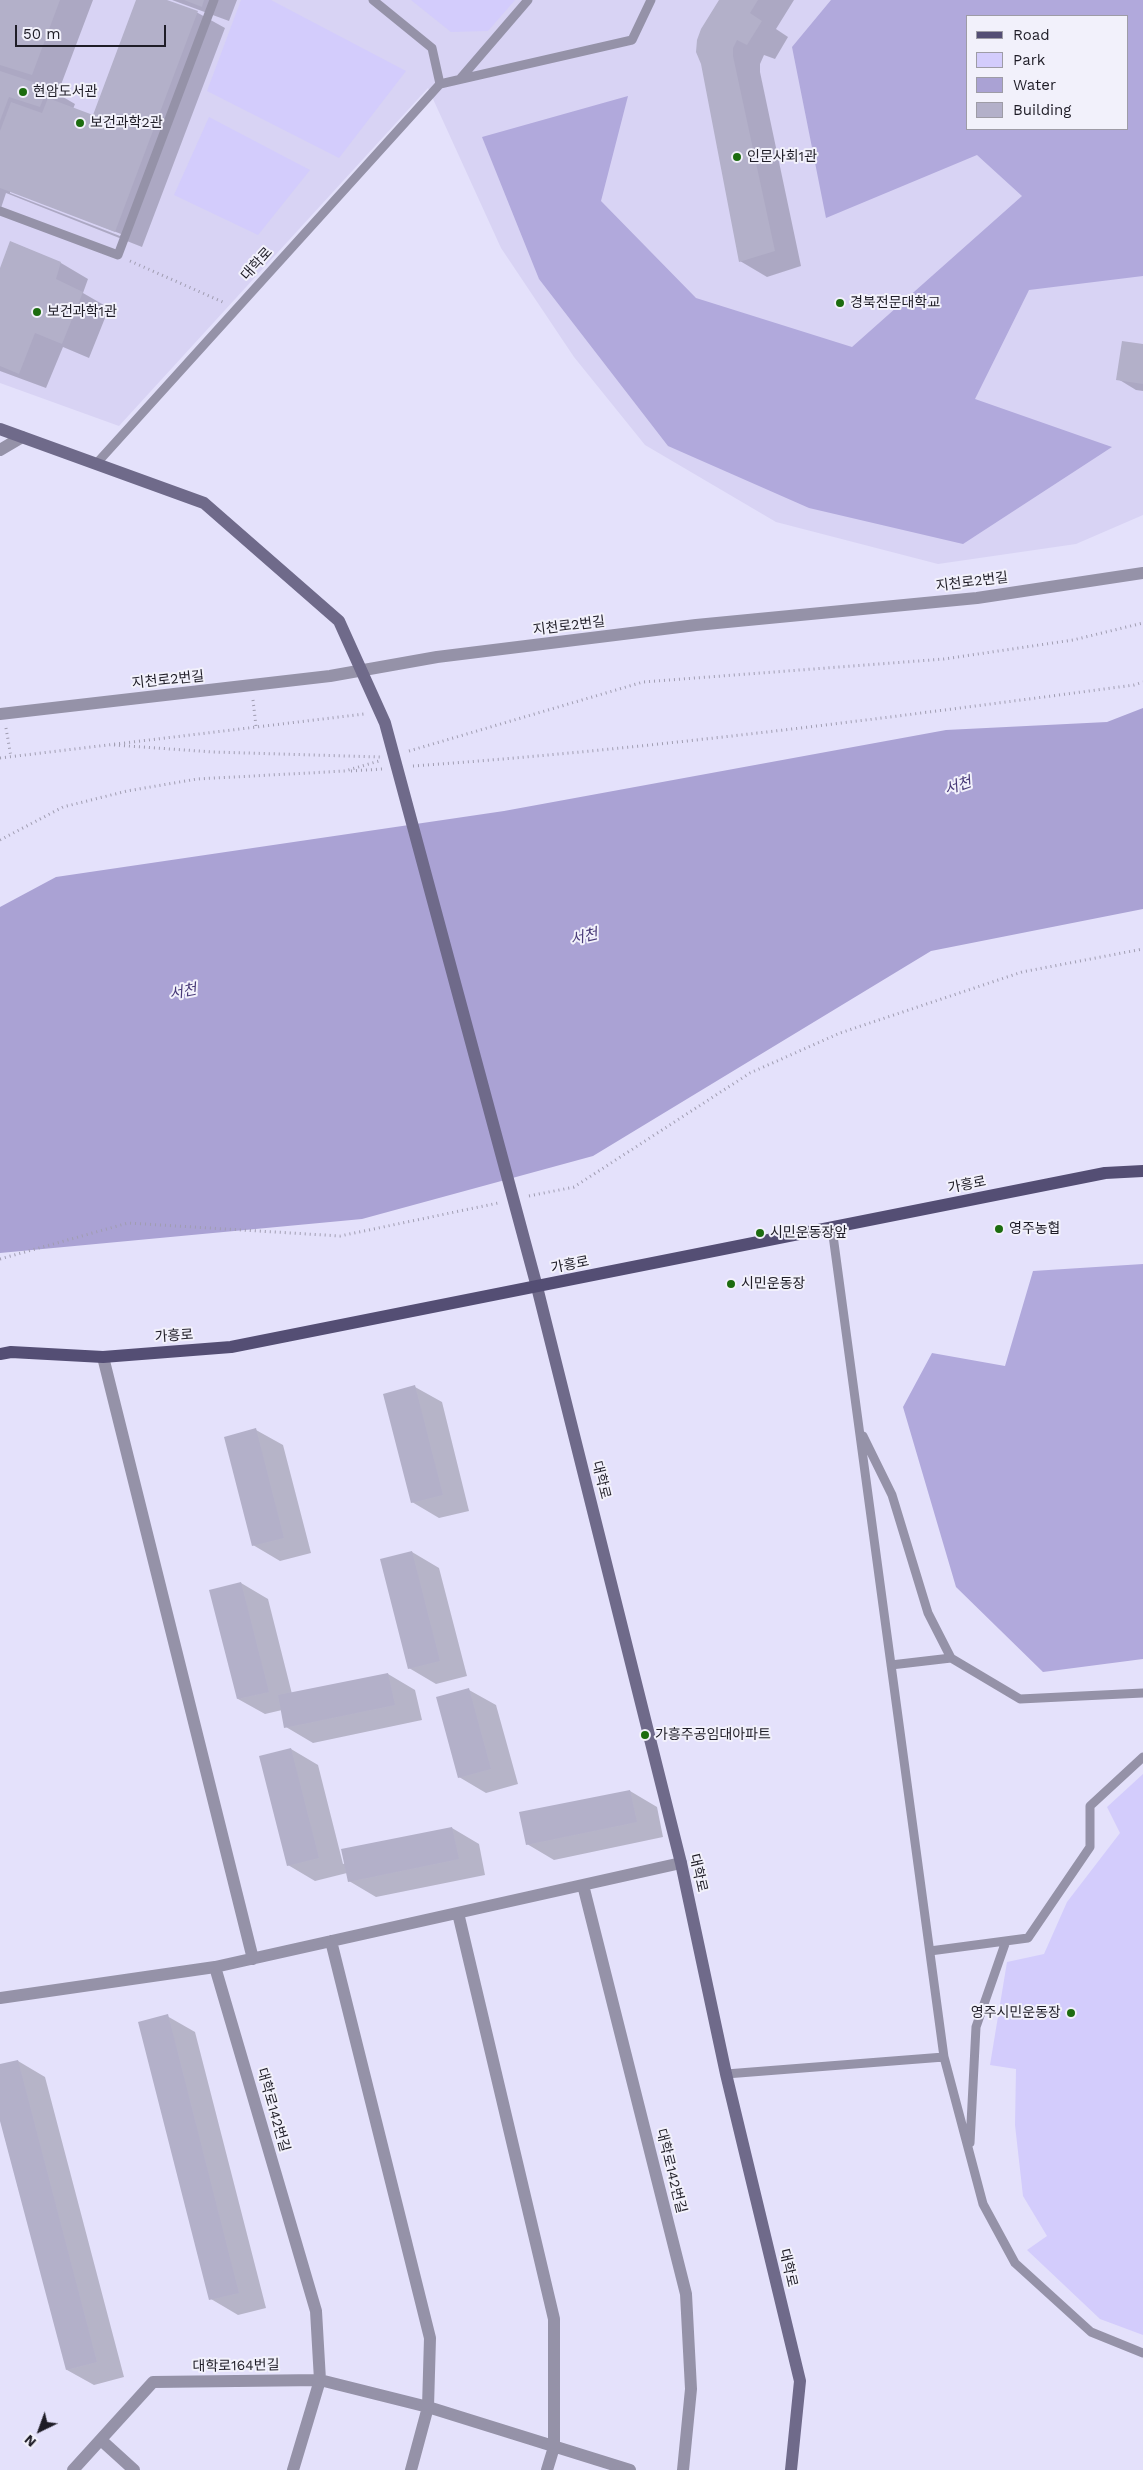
<!DOCTYPE html>
<meta charset="utf-8">
<style>
body{margin:0}
#map{position:relative;width:1143px;height:2470px;overflow:hidden;background:#e4e1fb;font-family:"Work Sans",sans-serif}
canvas{display:block}
.legend{position:absolute;left:966px;top:15px;width:162px;height:115px;box-sizing:border-box;background:#f2f1fb;border:1px solid #9e9ca6;margin:0;padding:6px 9px;list-style:none;font-size:15px;color:#1f1d27}
.legend li{display:flex;align-items:center;gap:10px;height:25px}
.legend b{width:25px;border:1px solid #9e9ca6}
.north{position:absolute;left:15px;top:2405px;width:50px;height:50px;-webkit-text-stroke:4px #f2f1fb;paint-order:stroke;rotate:222deg;font-size:14px;font-weight:700;line-height:20px;text-align:center;color:#1f1d27}
.north::after{content:'';display:block;margin:auto;width:18px;height:22px;background:#1f1d27;clip-path:polygon(50% 0,100% 100%,50% 72%,0 100%)}
.scale{position:absolute;left:15px;top:25px;width:151px;height:22px;box-sizing:border-box;border:2px solid #1f1d27;border-top:0;padding-left:6px;font-size:15px;line-height:18px;white-space:nowrap;color:#1f1d27;-webkit-text-stroke:4px #f2f1fb;paint-order:stroke}
</style>
<div id="map">
<canvas width="1143" height="2470"></canvas>
<ul class="legend">
<li><b style="height:6px;background:#544e74"></b>Road</li>
<li><b style="height:14px;background:#d3ccfc"></b>Park</li>
<li><b style="height:14px;background:#aaa2d4"></b>Water</li>
<li><b style="height:14px;background:#b3b0c9"></b>Building</li>
</ul>
<div class="north">N</div>
<div class="scale">50 m</div>
</div>
<script>
const g = document.querySelector('canvas').getContext('2d');
g.lineJoin = 'round';
function fillPath(path, color) { g.fillStyle = color; g.fill(path, 'evenodd'); }
function trace(path, color, width, dash) { g.strokeStyle = color; g.lineWidth = width; g.lineCap = dash ? 'butt' : 'round'; g.setLineDash(dash || []); g.stroke(path); }
function drawText(font, color, halo, rows, align = 'center') {
  g.font = font + ' "Work Sans","Noto Sans KR",sans-serif'; g.lineWidth = 4; g.setLineDash([]); g.textBaseline = 'middle'; g.strokeStyle = halo; g.fillStyle = color; for (const [text, x, y, turn = 0] of rows) {
    g.save(); g.translate(x, y); g.rotate((+turn || 0) * Math.PI / 180); g.textAlign = isNaN(turn) ? turn : align; if (halo) g.strokeText(text, 0, 0); g.fillText(text, 0, 0); g.restore();
  }
}
const built = new Path2D(`
 M0,0H1143V515L1076,544L938,564L776,522L645,445L574,357L501,248L428,88L119,426L0,383ZM967,16H1127V129H967Z`);
const green = new Path2D(`
 M241,0H271L406,71L339,158L207,91Z
 M411,0H515L488,31L451,32Z
 M209,117L310,170L258,235L174,195Z
 M1143,1774V2335L1100,2319L1027,2250L1047,2236L1023,2196L1015,2125L1016,2069L990,2065L1007,1962L1044,1954L1067,1902L1120,1833L1107,1807Z`);
const forest = new Path2D(`
 M831,0H1143V276L1029,290L975,399L1112,447L963,544L809,508L668,446L539,279L482,137L628,96L601,201L696,298L852,347L1022,196L977,155L826,218L792,47ZM1127,16V129H967V16Z
 M1143,1264V1659L1043,1672L956,1587L903,1407L932,1353L1005,1366L1033,1271Z`);
const water = new Path2D(`
 M1143,708V909L931,951L593,1156L362,1219L0,1253V907L56,877L504,811L946,730L1107,722Z`);
const shadow = new Path2D(`
 M0,0H93L59,90L46,87L75,104L73,109L94,116L137,0H164L198,13L225,28L142,247L6,193L0,211ZM10,190L121,234L120,236L10,193Z
 M172,0H237L229,21Z
 M720,0H794L776,29L788,37L775,59L764,55L760,64V72L801,266L767,277L740,261Z
 M11,242L61,263L88,279L83,293L109,308L89,358L63,347L46,388L0,371V272Z
 M1143,345V391L1136,390L1118,379Z
 M415,1387L442,1402L469,1511L439,1518L412,1502Z
 M256,1430L283,1445L311,1553L280,1561L253,1545Z
 M412,1552L439,1568L467,1676L436,1684L409,1668Z
 M241,1583L268,1599L292,1694L388,1674L415,1690L422,1720L313,1743L286,1727L282,1710L265,1714L238,1699Z
 M469,1690L496,1705L518,1784L486,1793L459,1777Z
 M291,1749L318,1765L343,1864L452,1828L479,1844L485,1875L376,1897L349,1881L347,1873L315,1881L288,1865Z
 M630,1791L657,1807L663,1837L554,1860L527,1844Z
 M167,2016L195,2032L266,2308L238,2315L211,2299Z
 M18,2061L45,2077L124,2377L94,2385L67,2370L0,2119V2066Z`);
const building = new Path2D(`
 M0,0H60L32,75L0,65Z
 M136,0H167L198,11L115,232L0,188V131L11,102L42,113L48,98L93,115Z
 M184,0H204L202,7Z
 M719,0H758L750,13L762,21L747,45L737,40L733,48V56L775,251L739,262L701,64L696,52L697,40L701,29Z
 M0,71L48,87L40,107L9,97L0,121Z
 M10,241L61,262L56,279L83,292L62,344L35,333L19,374L0,366V268Z
 M1122,341L1143,344V384L1116,380Z
 M415,1385L443,1495L411,1503L383,1394Z
 M256,1428L284,1538L252,1546L224,1437Z
 M412,1551L440,1661L408,1669L380,1559Z
 M241,1582L269,1692L237,1699L209,1590Z
 M388,1673L395,1705L284,1728L278,1695Z
 M469,1688L491,1769L458,1778L436,1697Z
 M291,1748L319,1858L287,1866L259,1756Z
 M630,1790L637,1822L526,1845L519,1812Z
 M452,1827L459,1859L348,1882L341,1849Z
 M168,2014L239,2293L209,2300L138,2022Z
 M18,2060L97,2362L66,2370L0,2121V2064Z`);
const path = new Path2D(`
 M130,261L225,303
 M253,700L256,726
 M6,728L11,757
 M114,745L213,752L380,757
 M409,751L643,682L944,659L1073,640L1143,623
 M0,758L364,714
 M413,766C654,749 894,717 1134,685L1143,682
 M351,771L382,769
 M0,840L63,807L127,791L197,779L345,771L379,761
 M529,1196L574,1187L750,1073L840,1033L1022,972L1143,949
 M0,1259L128,1223L340,1236L498,1203`);
const lane = new Path2D(`
 M373,0L432,48L440,84
 M460,79L528,0
 M440,84L632,40L651,0
 M0,211L118,255L214,0
 M96,464L440,84
 M832,1228L944,2057L983,2204L1015,2263L1091,2332L1143,2353
 M863,1436L892,1495L928,1613L951,1658L1020,1699L1143,1693
 M891,1665L951,1658
 M930,1951L1028,1938L1090,1847V1806L1143,1757
 M726,2074L944,2057
 M970,2143L976,2027L1006,1941`);
const street = new Path2D(`
 M0,450L22,437
 M0,714L330,676L437,657L696,625L977,598L1143,573
 M103,1357L253,1959
 M583,1885L686,2294L691,2389L683,2470
 M458,1913L554,2319V2447L547,2470
 M331,1941L430,2338L428,2407L411,2470
 M0,1998L215,1967
 M101,2440L134,2470
 M73,2470L153,2382L320,2380L428,2407L630,2470
 M293,2470L320,2380L316,2311L215,1967L681,1863`);
const secondary = new Path2D(`
 M0,429L204,503L339,621L385,723L537,1287L681,1863L726,2074L800,2381L791,2470`);
const primary = new Path2D(`
 M0,1354L11,1352L103,1357L231,1347L1105,1173L1143,1171`);
const markers = [
 [23,92,5,"#1c6c0f"],
 [80,123,5,"#1c6c0f"],
 [737,157,5,"#1c6c0f"],
 [840,303,5,"#1c6c0f"],
 [37,312,5,"#1c6c0f"],
 [999,1229,5,"#1c6c0f"],
 [760,1233,5,"#1c6c0f"],
 [731,1284,5,"#1c6c0f"],
 [645,1735,5,"#1c6c0f"],
 [1071,2013,5,"#1c6c0f"]
];
const poiNames = [
 ["현암도서관",33,92],
 ["보건과학2관",90,123],
 ["인문사회1관",747,157],
 ["경북전문대학교",850,303],
 ["보건과학1관",47,312],
 ["영주농협",1009,1229],
 ["시민운동장앞",770,1233],
 ["시민운동장",741,1284],
 ["가흥주공임대아파트",655,1735],
 ["영주시민운동장",1061,2013,"right"]
];
const streetNames = [
 ["대학로",257,264,-48],
 ["지천로2번길",972,582,-7],
 ["지천로2번길",569,626,-7],
 ["지천로2번길",168,680,-6],
 ["가흥로",967,1185,-11],
 ["가흥로",570,1265,-11],
 ["가흥로",174,1336,-4],
 ["대학로",601,1480,76],
 ["대학로",698,1873,77],
 ["대학로142번길",273,2110,74],
 ["대학로142번길",671,2171,76],
 ["대학로",788,2268,77],
 ["대학로164번길",236,2366,-1]
];
const waterNames = [
 ["서천",958,786,-18],
 ["서천",584,937,-13],
 ["서천",183,992,-11]
];
fillPath(built, '#d8d3f4');
fillPath(green, '#d3ccfc');
fillPath(forest, '#b1a9dc');
fillPath(water, '#aaa2d4');
fillPath(shadow, '#0003');
fillPath(building, '#b3b0c9');
trace(path, '#a09db1', 3, [1, 4]);
trace(lane, '#9592a8', 9);
trace(street, '#9592a8', 12);
trace(secondary, '#6f6a8a', 12);
trace(primary, '#544e74', 12);
for (const [x, y, r, color] of markers) { const dot = new Path2D(); dot.arc(x, y, r, 0, 2 * Math.PI); g.fillStyle = color; g.fill(dot); trace(dot, '#f2f1fb', 2); }
drawText('14px', '#1f1d27', '#f2f1fb', poiNames, 'left');
drawText('14px', '#1f1d27', '#f2f1fb', streetNames);
drawText('italic 15px', '#483a78', '#f2f1fb', waterNames);
</script>
